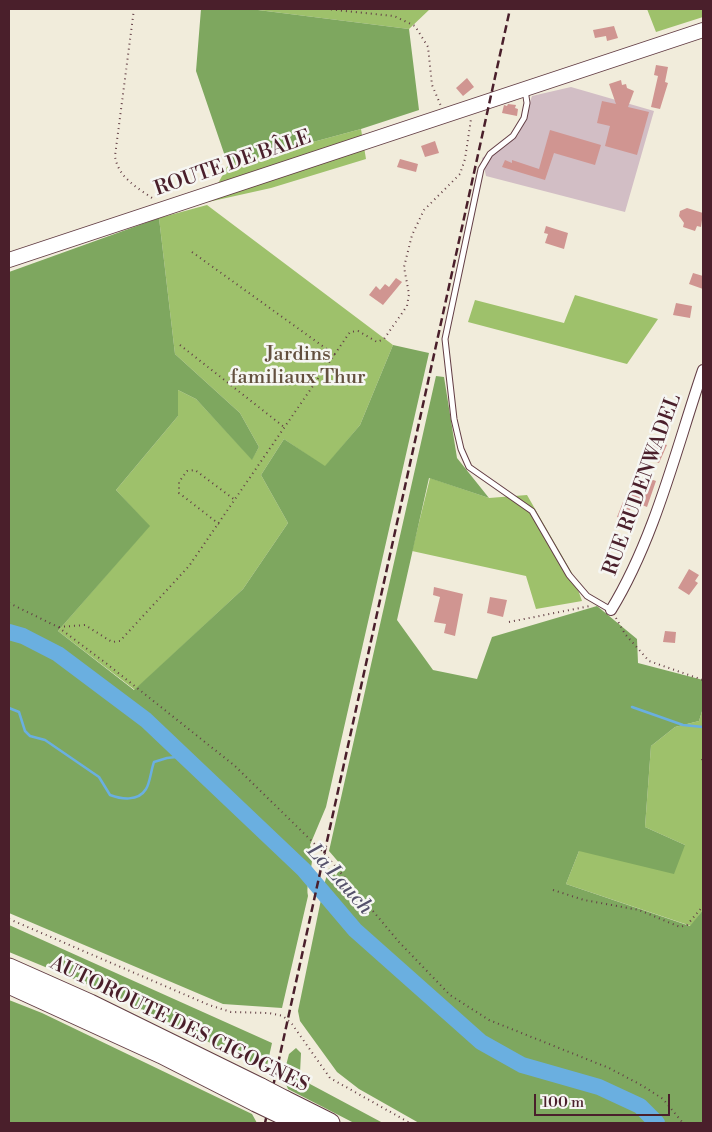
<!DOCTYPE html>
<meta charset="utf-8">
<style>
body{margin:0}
#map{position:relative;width:712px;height:1132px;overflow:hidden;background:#f1ecdb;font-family:"Libre Bodoni",serif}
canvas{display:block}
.frame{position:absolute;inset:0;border:10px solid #4a1f2b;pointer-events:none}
.scale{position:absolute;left:534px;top:1094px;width:136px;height:22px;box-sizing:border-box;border:2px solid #4a1f2b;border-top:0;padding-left:6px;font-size:15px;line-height:18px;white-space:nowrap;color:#4a1f2b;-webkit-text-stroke:4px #f6f6f2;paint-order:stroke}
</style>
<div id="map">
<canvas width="712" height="1132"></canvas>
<div class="frame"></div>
<div class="scale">100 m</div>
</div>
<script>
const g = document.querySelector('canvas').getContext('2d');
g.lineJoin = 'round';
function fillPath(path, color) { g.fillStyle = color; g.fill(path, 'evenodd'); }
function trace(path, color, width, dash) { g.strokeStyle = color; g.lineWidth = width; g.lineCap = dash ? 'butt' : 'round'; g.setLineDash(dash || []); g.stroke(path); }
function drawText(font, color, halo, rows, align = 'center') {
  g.font = font + ' "Libre Bodoni",serif'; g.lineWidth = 5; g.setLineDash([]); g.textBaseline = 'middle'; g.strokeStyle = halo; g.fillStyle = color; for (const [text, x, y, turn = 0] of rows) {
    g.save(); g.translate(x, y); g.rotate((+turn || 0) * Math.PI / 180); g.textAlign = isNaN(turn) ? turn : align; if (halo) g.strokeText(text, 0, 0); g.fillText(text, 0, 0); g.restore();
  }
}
const industrial = new Path2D(`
 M571,87L654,111L625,212L486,176L482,158L518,135L532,96Z`);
const green = new Path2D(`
 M250,9H430L409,29Z
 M647,9H703V17L656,32Z
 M361,129L366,159L271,188L208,202L228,165Z
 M207,205L393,345L360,425L325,467L284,439L261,475L288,523L243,589L135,690L58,631L149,526L116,490L178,416V390L196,399L252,459L259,447L240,413L175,354L159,218Z
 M575,295L658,319L627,364L468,322L475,300L564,323Z
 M430,478L489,498L527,495L572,573L582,601L536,609L526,576L412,551Z
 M703,708V910L691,926L566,884L579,851L685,845L645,827L651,746L675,727L699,721Z`);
const forest = new Path2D(`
 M201,9H250L409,29L419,110L361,129L228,165L196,71Z
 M159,218L175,354L240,413L259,447L252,460L196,399L178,390V416L116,490L150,526L58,631L134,690L243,589L288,523L261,475L284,439L325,466L360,425L393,345L429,353L326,807L310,845C317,862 305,879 308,896L282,1008L223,1004L9,913V272Z
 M436,376L444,377L457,458L489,498L429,478L397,620L433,670L477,679L492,637L597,606L637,639L638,663L703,680V708L699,721L675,727L651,746L645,827L685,845L674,874L579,851L566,884L690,926L703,910V1123H419L359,1089L337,1072L300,1021L298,1011L324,885L329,868L336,876L341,865L329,851Z
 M9,925L272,1043L266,1070L108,993L9,952Z
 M9,1000L42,1013L252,1114L257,1123H9Z
 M296,1048L301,1053L300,1073L310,1084L383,1123H354L288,1089L283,1077L289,1054Z`);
const stream = new Path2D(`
 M632,707L683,725L703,727
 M9,708L19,712L25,731L30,736L45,740L99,777L110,795C121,799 138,802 146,789C150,783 151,770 154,762L167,758L185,756`);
const river = new Path2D(`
 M9,632L23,636L58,654L146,720L304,870L355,930L481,1042L522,1065L599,1087L640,1106L657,1123`);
const building = new Path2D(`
 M614,26L618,38L607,41L606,36L595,38L593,30Z
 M656,65L668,67L665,82L668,83L660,109L651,107L658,76L654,75Z
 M467,78L474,87L463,96L456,88Z
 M621,80L622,85L626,84L627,88L634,91L628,107L649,112L637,155L605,146L610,126L597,123L602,101L616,104L609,84Z
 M508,104L516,105L515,108L518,109L517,116L502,113L504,105L507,106Z
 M550,130L601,145L595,165L554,153L545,180L502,167L505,160L512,163V160L539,169Z
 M435,141L439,153L425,157L421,146Z
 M400,159L418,164L416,172L397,167Z
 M687,208L703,213L701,227L697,226L695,231L683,227L684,223L679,216L680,211Z
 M546,226L568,233L564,249L545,243L548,234L544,233Z
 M693,273L703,276V289L689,284Z
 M396,278L402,282L383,305L369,295L376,286L380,290L385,284L389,287Z
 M676,303L692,306L690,318L673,315Z
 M655,441L667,445L659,463L647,458Z
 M645,477L656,481L647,507L629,500L635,484L641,486Z
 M623,502L632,506L625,520L617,517Z
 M689,569L699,575L695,581L698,583L689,595L678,588Z
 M434,587L463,594L455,636L444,633L446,624L434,622L440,597L433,595Z
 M490,597L507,600L503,617L487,613Z
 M665,631L676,632L675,643L663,642Z`);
const path = new Path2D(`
 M134,9L115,156C118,178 138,188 155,200
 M326,9L394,16L415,26L428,47L432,85L441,106
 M192,252L335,355
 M180,345L284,427
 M219,524L179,493V482L187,471L195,470L235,500
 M9,603L58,627L107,664L235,766L325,854L399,942L450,995L489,1020L609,1068L643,1086L663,1099L683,1123
 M616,618L625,634L649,661L703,680
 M509,622L590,606
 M59,627L85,625L112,642L120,641L189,566L350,332L358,331L377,342L384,339L407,306L409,294L404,267L412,235L424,210L460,174L465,159L471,119
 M702,759L703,762
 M553,890L584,900L639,910L680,927L687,925L703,906
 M9,919L209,1005L231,1012L269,1013L283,1016L292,1024L330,1078L410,1123`);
const lane = new Path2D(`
 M525,90L527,103L524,118L513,136L490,154L481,169L445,339L454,419L461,449L469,467L532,511L569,575L587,596L611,610`);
const street = new Path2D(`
 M611,610C655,538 676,449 703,370`);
const secondary = new Path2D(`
 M9,260L703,30`);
const highway = new Path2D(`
 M9,968L90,1004L261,1088
 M9,984L162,1054L256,1102
 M284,1100L330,1123
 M281,1114L300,1123`);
const rail = new Path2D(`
 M265,1123L510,9`);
const highwayBridge = new Path2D(`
 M261,1088L284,1100
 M256,1102L281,1114`);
const streetNames = [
 ["ROUTE DE BÂLE",233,164,-19],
 ["RUE RUDENWADEL",643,485,-70],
 ["AUTOROUTE DES CIGOGNES",179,1025,26]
];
const parkNames = [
 ["Jardins",298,355],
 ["familiaux Thur",298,378]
];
const waterNames = [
 ["La Lauch",339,880,48]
];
fillPath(industrial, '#d2bec5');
fillPath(green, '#9ec16b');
fillPath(forest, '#7ea75f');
trace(stream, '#6aafe0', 2.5);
trace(river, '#6aafe0', 16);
fillPath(building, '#d09591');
trace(lane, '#633e45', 7);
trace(street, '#633e45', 12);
trace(secondary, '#633e45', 16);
trace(highway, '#633e45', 21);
trace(path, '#633e45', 2, [1, 4]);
trace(lane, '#fff', 5);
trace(street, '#fff', 10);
trace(secondary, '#fff', 14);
trace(highway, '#fff', 19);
trace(rail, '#4a1f2b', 2.5, [8, 4]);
trace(highwayBridge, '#633e45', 21, []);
trace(highwayBridge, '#fff', 19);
drawText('20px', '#4a1f2b', '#f6f6f2', streetNames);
drawText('20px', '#63503e', '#f6f6f2', parkNames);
drawText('italic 21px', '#55516a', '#f6f6f2', waterNames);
</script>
